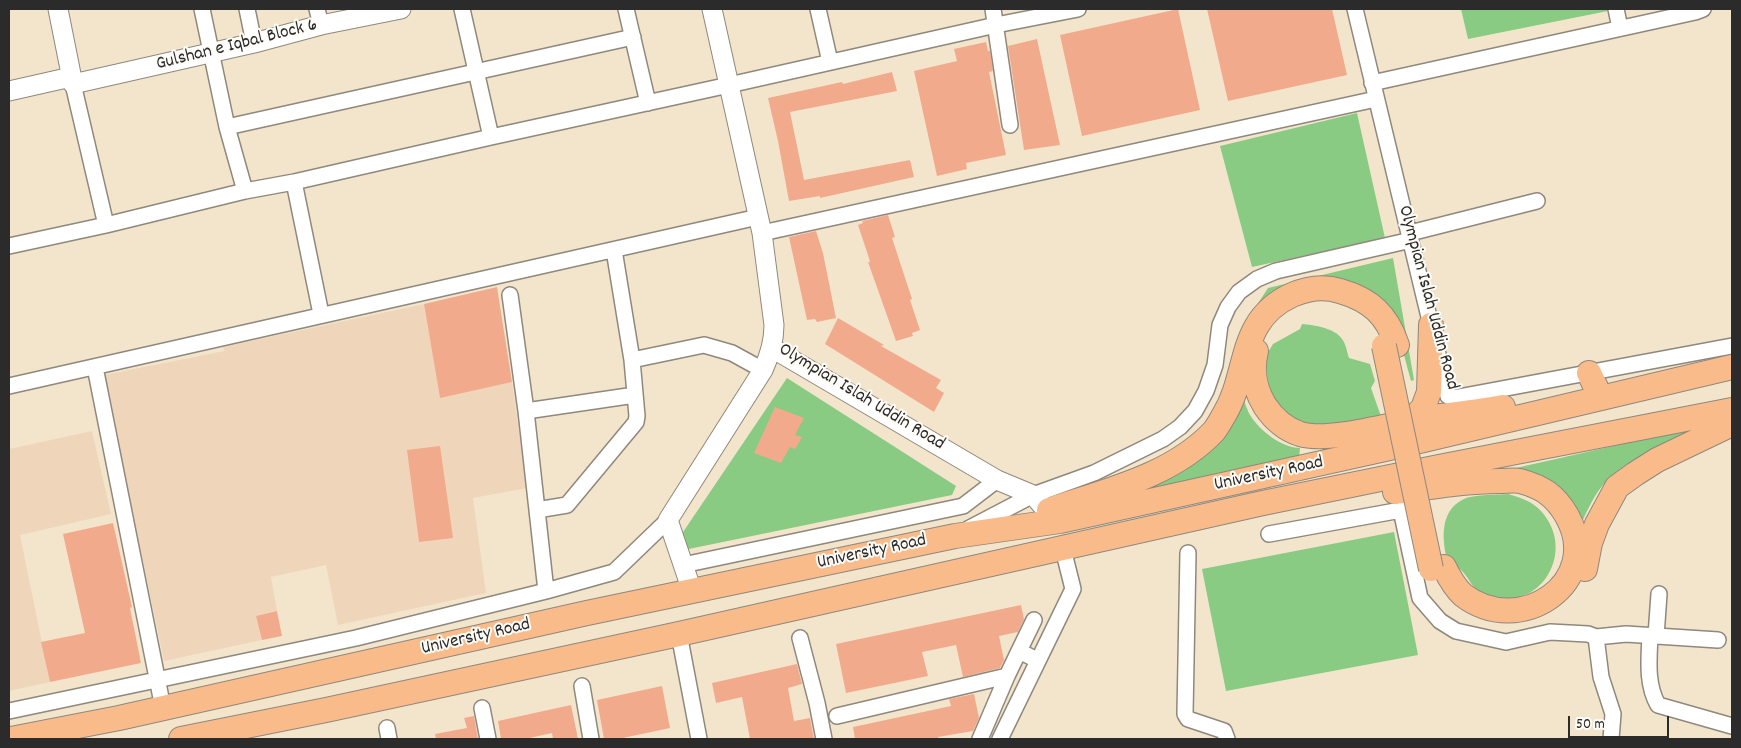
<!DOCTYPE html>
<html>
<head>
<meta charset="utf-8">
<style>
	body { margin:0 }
	#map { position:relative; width:1741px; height:748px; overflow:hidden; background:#f3e5cc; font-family:Dekko,sans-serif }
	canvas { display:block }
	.frame { position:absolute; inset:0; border:10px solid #2b2b2b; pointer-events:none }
	.scale { position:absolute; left:1568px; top:716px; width:101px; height:22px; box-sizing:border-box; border:2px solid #2b2b2b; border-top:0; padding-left:6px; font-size:15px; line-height:18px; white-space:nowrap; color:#2b2b2b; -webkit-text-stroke:4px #fdfcf7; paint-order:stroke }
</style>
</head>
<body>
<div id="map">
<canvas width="1741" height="748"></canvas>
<div class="frame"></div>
<div class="scale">50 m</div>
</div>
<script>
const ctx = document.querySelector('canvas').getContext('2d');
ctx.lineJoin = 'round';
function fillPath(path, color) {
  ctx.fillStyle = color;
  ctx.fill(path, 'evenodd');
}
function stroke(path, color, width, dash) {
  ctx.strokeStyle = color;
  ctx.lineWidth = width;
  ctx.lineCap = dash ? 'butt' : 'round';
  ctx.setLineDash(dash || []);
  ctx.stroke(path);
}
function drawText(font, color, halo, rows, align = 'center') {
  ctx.font = font + ' Dekko,sans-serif';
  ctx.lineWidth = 4;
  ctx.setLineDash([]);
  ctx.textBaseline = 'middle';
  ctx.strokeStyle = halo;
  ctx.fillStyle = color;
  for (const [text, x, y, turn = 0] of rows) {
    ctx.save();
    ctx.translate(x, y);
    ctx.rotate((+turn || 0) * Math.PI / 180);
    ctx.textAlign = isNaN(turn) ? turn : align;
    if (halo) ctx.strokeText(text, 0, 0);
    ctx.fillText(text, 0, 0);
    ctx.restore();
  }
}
const built = new Path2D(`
	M424 304 440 397 512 382 527 488 473 498 486 593 338 625 326 565 271 577 277 611 256 616 262 640 164 661 104 375 224 351 223 347Z
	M92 431 111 514 20 535 50 682 9 691V449Z`);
const green = new Path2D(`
	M1461 9H1607L1608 11 1468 39Z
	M1357 113 1385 238 1252 267 1220 146Z
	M1393 258 1414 380 1411 381 1398 333 1379 303 1268 296 1255 308 1268 288Z
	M1302 324C1314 325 1335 328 1342 339 1346 344 1347 352 1349 358L1370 364 1375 381 1371 388 1383 422 1333 430 1293 422 1272 406 1262 370 1267 354 1273 344 1300 329Z
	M787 378 956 486 952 495 679 551 677 541Z
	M1242 396C1245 402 1247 410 1250 415 1260 431 1282 448 1300 448L1299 458 1124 500Z
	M1707 425C1674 441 1626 457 1603 485 1592 498 1585 516 1578 530L1558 499 1489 474Z
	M1508 494C1519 497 1531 501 1539 509 1579 549 1541 614 1488 596 1471 590 1472 581 1461 570 1458 567 1452 565 1448 563 1442 542 1439 512 1462 500 1472 494 1496 495 1508 494Z
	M1394 532 1418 655 1226 691 1202 569Z`);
const building = new Path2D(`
	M1178 9 1200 110 1082 136 1060 35Z
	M1207 9H1332L1347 75 1228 101Z
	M1037 39 1060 145 1024 150 1008 46Z
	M986 42 988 51H990L993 71 989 72 1006 155 966 163 967 169 937 176 914 71 957 61 954 49Z
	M892 72 897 91 790 112 804 180 910 160 914 177 820 198V196L789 201 778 141 768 98 842 82 843 84Z
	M888 215 895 237 892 238 912 299 910 300 920 330 912 333 913 336 896 341 868 262H870L868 255 858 225 863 223 862 221Z
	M816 231 823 253 836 318 817 322 815 319 807 320 789 237Z
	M497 287 512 382 440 398 424 304Z
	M838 318 884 345 881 346 941 380 936 388 944 393 934 412 825 344Z
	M775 407 804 418 795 435 802 437 795 449 790 447 781 463 754 453Z
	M440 446 453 538 419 542 407 450Z
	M113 523 132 607 130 608 141 663 50 682 41 642 85 633 63 534Z
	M1021 605 1024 619 1018 632 999 636 1004 660 1000 668 963 677 956 645 922 652 928 676 846 693 836 644Z
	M277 611 282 636 262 640 256 616Z
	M797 664 802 684 788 688 794 721 810 718 814 739H750L742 697 716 703 712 683Z
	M662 686 670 728 618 739H604L597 700Z
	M974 694 979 718 973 731 938 737 939 739H855L853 727 951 706 949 699Z
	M571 705 578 739H553L552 733 525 739H501L498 721Z
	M474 716 478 739H436L435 734 467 728 464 718Z`);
const minor = new Path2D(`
	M202 9 227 127 245 191
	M247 9 254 43
	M317 9 321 25
	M462 9 491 137
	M626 9 648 103
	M818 9 830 62
	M993 9 1010 125
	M1355 9 1448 396 1453 398 1732 346
	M1616 9 1620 28
	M1372 83 1695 12 1703 9
	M73 84 106 225
	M227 127 633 37
	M294 182 321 314
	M762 233 1376 99
	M1410 233 1537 201
	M9 246 106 225 245 191 294 182 491 137 729 85 996 25 1078 9
	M510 295 526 411 546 591
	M632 360 704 345 732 353 763 370
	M95 367 163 708
	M9 386 758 217
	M526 411 635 395
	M537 510 567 505 636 422 637 416 632 360 614 250
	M968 529 1033 495 1094 473 1163 439 1180 427 1195 411 1206 391 1215 365 1220 325 1228 307 1239 292 1257 279 1276 271 1411 240
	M1269 534 1401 510 1420 598 1440 621 1456 631 1506 642 1550 632 1588 634 1596 637 1626 634 1718 640
	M1188 553 1185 714 1188 719 1224 731 1227 739
	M683 565 963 506 997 480
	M679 634 699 739
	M1650 635C1649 659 1646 684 1658 705L1732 726
	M1656 636 1659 594
	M1596 637 1601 677 1613 714 1611 739
	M800 638 817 703 824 739
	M1019 651 1034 620
	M582 686 591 739
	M482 708 488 739
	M9 711 356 638 546 591 614 572 668 520
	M837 716 1007 676 1019 651 1037 660
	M387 728 389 739
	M980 739 1007 676
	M1000 739 1073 589 1063 549`);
const tertiary = new Path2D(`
	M58 9 73 84 254 43 321 25 401 9
	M9 91 71 77
	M772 348 997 480 1033 495 1047 511 1057 519
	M692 591 668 520 763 370C770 355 774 342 774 325L762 233 712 9`);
const primary = new Path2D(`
	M1256 351C1251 371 1254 388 1265 406 1273 418 1285 429 1300 434 1330 443 1394 423 1427 418 1452 414 1478 412 1503 407
	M1589 373 1601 398
	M1411 421 1423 408 1429 392 1431 325
	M1395 492C1430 487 1466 481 1501 481 1507 481 1514 480 1520 481 1542 487 1555 495 1567 516 1604 582 1520 639 1463 595 1455 588 1449 577 1444 567
	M1049 510C1105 491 1172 476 1214 431 1218 426 1221 420 1224 415 1250 372 1237 320 1292 295 1308 288 1324 286 1340 291 1371 300 1387 315 1397 345
	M1585 569 1590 543 1597 524 1617 487 1635 474 1657 460 1732 424
	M11 739 119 718 587 613 955 536 1060 521 1394 447 1732 367
	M181 739 326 710 679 634 1263 503 1439 467 1732 410`);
const primaryBridge = new Path2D(`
	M1384 346 1431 569`);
const streetNames = [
	["Gulshan e Iqbal Block 6",237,46,-14],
	["Olympian Islah Uddin Road",1427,298,75],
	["Olympian Islah Uddin Road",861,398,31],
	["University Road",1269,475,-12],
	["University Road",872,553,-12],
	["University Road",476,638,-13]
];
fillPath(built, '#efd6bb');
fillPath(green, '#89cb83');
fillPath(building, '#f2aa8d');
stroke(minor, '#8f887c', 18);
stroke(tertiary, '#8f887c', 21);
stroke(primary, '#8f887c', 26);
stroke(minor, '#fff', 15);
stroke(tertiary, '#fff', 19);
stroke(primary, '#fabb8b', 24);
stroke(primaryBridge, '#8f887c', 26, []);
stroke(primaryBridge, '#fabb8b', 24);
drawText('19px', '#2b2b2b', '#fdfcf7', streetNames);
</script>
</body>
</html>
